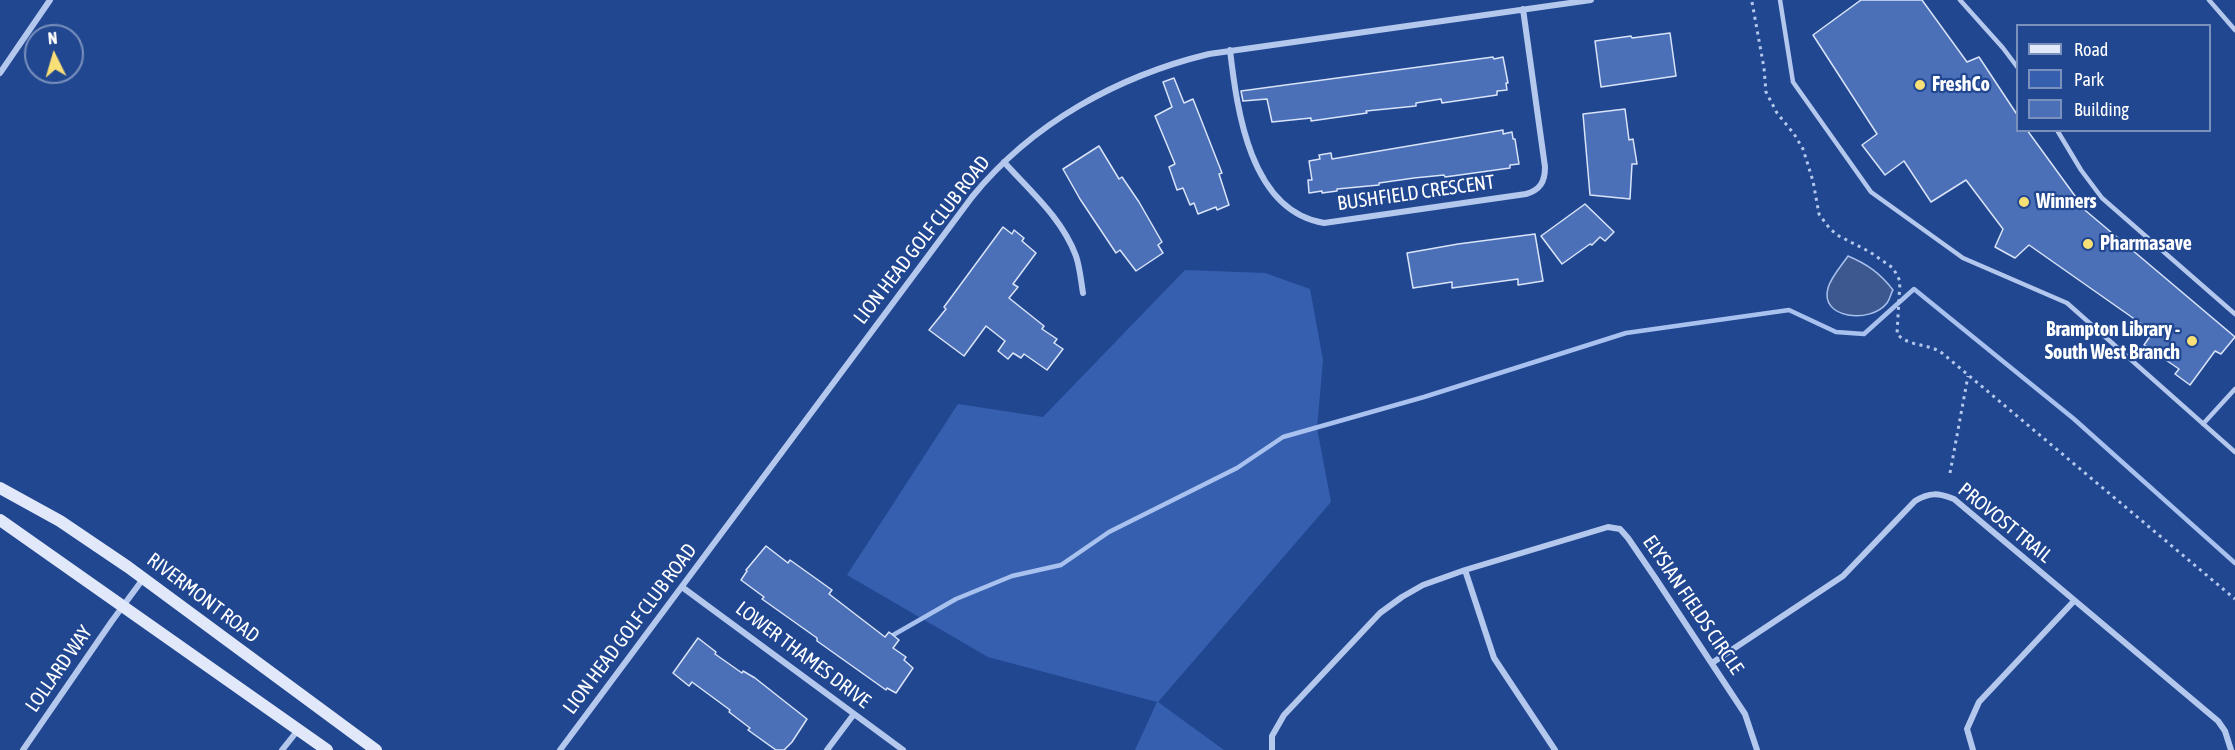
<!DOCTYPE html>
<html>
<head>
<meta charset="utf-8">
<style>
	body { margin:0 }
	#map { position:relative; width:2235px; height:750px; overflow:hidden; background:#224791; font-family:"Asap Condensed",sans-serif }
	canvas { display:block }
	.legend { position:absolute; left:2016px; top:24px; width:195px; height:108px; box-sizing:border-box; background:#224791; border:2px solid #7a91bd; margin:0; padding:8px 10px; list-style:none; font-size:18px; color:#fff }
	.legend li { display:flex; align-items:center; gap:12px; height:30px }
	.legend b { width:30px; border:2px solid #7a91bd }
	.north { position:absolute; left:24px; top:24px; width:60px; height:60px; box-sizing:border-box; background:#224791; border:2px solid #7a91bd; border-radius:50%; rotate:355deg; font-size:16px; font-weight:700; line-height:24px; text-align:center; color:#fff }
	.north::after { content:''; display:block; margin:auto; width:21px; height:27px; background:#f9e076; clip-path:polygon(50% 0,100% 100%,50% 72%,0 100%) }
</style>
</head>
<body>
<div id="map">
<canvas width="2235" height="750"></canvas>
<ul class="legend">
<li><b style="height:8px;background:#e0e8fa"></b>Road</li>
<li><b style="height:16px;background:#3660af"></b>Park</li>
<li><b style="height:16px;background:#4b70b8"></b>Building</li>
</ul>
<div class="north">N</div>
</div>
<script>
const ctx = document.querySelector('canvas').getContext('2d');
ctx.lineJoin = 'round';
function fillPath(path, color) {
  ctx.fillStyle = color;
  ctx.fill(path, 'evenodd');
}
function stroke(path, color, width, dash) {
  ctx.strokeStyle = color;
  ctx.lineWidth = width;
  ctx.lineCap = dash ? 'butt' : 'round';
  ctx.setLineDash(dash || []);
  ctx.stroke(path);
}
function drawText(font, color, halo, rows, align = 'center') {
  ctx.font = font + ' "Asap Condensed",sans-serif';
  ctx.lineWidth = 4.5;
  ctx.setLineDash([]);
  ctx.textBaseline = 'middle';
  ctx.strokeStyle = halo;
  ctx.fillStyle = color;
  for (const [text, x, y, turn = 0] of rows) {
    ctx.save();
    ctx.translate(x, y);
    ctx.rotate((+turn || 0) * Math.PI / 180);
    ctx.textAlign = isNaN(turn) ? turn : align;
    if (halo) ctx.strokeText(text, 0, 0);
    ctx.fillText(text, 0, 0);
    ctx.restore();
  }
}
const green = new Path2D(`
	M1185 270 1265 273 1310 289 1323 360 1317 428 1331 502 1158 702 1224 750H1135L1157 702 988 657 847 575 958 404 1043 417Z`);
const water = new Path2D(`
	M1848 256C1867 264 1880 273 1893 290 1891 293 1890 299 1887 303 1871 324 1819 319 1828 288 1831 277 1842 265 1848 256Z`);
const stream = new Path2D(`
	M888 638 956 599 1012 576 1061 565 1109 532 1237 468 1283 437 1424 397 1626 333 1789 310 1836 332 1864 334 1914 289 2074 419 2235 563`);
const building = new Path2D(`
	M1861 0H1922L1967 62 1979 57 2018 116V130H2027L2086 211 2235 337 2221 354 2215 351 2190 385 2175 374 2179 369 2144 345 2153 332 2029 245 2015 258 1995 247 2003 229 1966 180 1931 202 1904 161 1885 175 1862 145 1877 134 1813 35Z
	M1670 33 1676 76 1601 87 1595 41 1631 36 1632 38Z
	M1493 57 1494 59 1503 57 1508 83H1506L1507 90 1497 91V95L1442 103 1441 99 1416 103V106L1366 111 1367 113 1311 121V118L1272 122 1267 99 1243 101 1241 91Z
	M1174 78 1184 103 1193 99 1222 173 1219 174 1229 205 1217 210 1216 207 1198 214 1194 203 1190 205 1183 188 1177 190 1169 167 1175 164 1155 116 1172 107 1163 82Z
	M1625 109 1629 140 1633 139 1637 164H1632L1630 199 1590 195 1583 114Z
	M1503 130V134L1512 132 1513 139H1515L1519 164 1510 165V168L1445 177 1444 175 1414 178 1379 183V185L1337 189V191L1322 193V191L1309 193 1308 180H1312L1309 161 1320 159 1319 155 1331 153 1332 159Z
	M1099 146 1119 179 1122 177 1139 202 1162 242 1158 245 1163 253 1136 271 1120 250 1116 253 1080 199 1063 169Z
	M1585 204 1614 232 1605 241 1600 237 1592 245 1590 244 1562 264 1541 236Z
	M1003 227 1012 234 1014 230 1024 238 1022 241 1036 253 1013 284 1018 287 1009 298 1044 326 1042 329 1057 339 1054 343 1063 349 1047 370 1024 354 1021 358 1013 353 1008 359 998 351 1005 341 986 326 964 356 929 330 946 309 944 307Z
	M1535 234 1543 281 1518 285V279L1452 288V282L1413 288 1407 253 1458 244Z
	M766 546 788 563 790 560 832 590 829 594 885 637 889 632 899 640 893 648 906 657 904 660 913 668 896 693 887 688 886 690 817 641V638L762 599 764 597 741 580 747 571 746 570Z
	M698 638 716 652 715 654 742 673 743 671 755 678 807 719 792 742 784 750H776L748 730 750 728 729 712 730 710 692 682 689 686 673 673Z`);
const path = new Path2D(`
	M1752 2 1764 68 1766 92 1777 113 1794 134 1803 149 1813 181 1819 214 1830 229 1839 236 1870 252 1893 268 1900 281 1897 334C1909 347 1928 343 1942 353L2235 599
	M1950 473 1968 376`);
const lane = new Path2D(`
	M1780 0 1793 82 1871 192 1963 258 2067 303 2235 452
	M1960 0 2003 48 2018 68
	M2209 0 2235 30
	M2057 130 2081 170 2102 198 2235 314
	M2203 424 2235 389`);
const street = new Path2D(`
	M1230 50C1237 110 1250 211 1324 223L1526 194C1540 190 1545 182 1545 167L1523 9
	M0 73 50 0
	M1004 162C1030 191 1062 218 1076 256 1080 268 1081 281 1083 293
	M682 587 903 750
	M1712 663 1843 576 1915 501C1930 492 1938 493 1954 499L2218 721 2225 731 2231 750
	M23 750 112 621 143 579
	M282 750 298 730
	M560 750 972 197C1032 123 1118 76 1209 54L1591 0
	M827 750 854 714
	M1272 750V736L1284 715 1380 613 1402 597 1423 585 1465 570
	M1555 750 1494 658 1465 570 1608 527 1620 529 1628 538 1656 579 1745 714 1757 750
	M1973 750 1967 729 1979 702 2074 601`);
const secondary = new Path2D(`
	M0 488 60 521 128 567 376 750
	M0 520 327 750`);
const markers = [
	[1920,85,6,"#f9e076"],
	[2024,202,6,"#f9e076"],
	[2088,244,6,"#f9e076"],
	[2192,341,6,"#f9e076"]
];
const poiNames = [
	["FreshCo",1932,85],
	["Winners",2036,202],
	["Pharmasave",2100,244],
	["Brampton Library -",2180,330,"right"],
	["South West Branch",2180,353,"right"]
];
const streetNames = [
	["BUSHFIELD CRESCENT",1416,193,-8],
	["LION HEAD GOLF CLUB ROAD",922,240,-52],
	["PROVOST TRAIL",2005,523,39],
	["RIVERMONT ROAD",203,598,37],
	["ELYSIAN FIELDS CIRCLE",1693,605,56],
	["LION HEAD GOLF CLUB ROAD",630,629,-53],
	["LOWER THAMES DRIVE",803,655,37],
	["LOLLARD WAY",59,669,-55]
];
fillPath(green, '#3660af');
fillPath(water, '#3d588e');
stroke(water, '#a8c1ee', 1.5);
stroke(stream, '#a8c1ee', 4.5);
fillPath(building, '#4b70b8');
stroke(building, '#d9e4f9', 1.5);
stroke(path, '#b4c8ed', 3, [3, 4.5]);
stroke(lane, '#b4c8ed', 4.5);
stroke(street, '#b4c8ed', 6);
stroke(secondary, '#e0e8fa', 12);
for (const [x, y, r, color] of markers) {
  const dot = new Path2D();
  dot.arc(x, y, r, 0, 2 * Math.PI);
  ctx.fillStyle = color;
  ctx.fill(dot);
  stroke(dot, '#224791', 2);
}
drawText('bold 20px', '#fff', '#224791', poiNames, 'left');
drawText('20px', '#fff', '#224791', streetNames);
</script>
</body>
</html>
